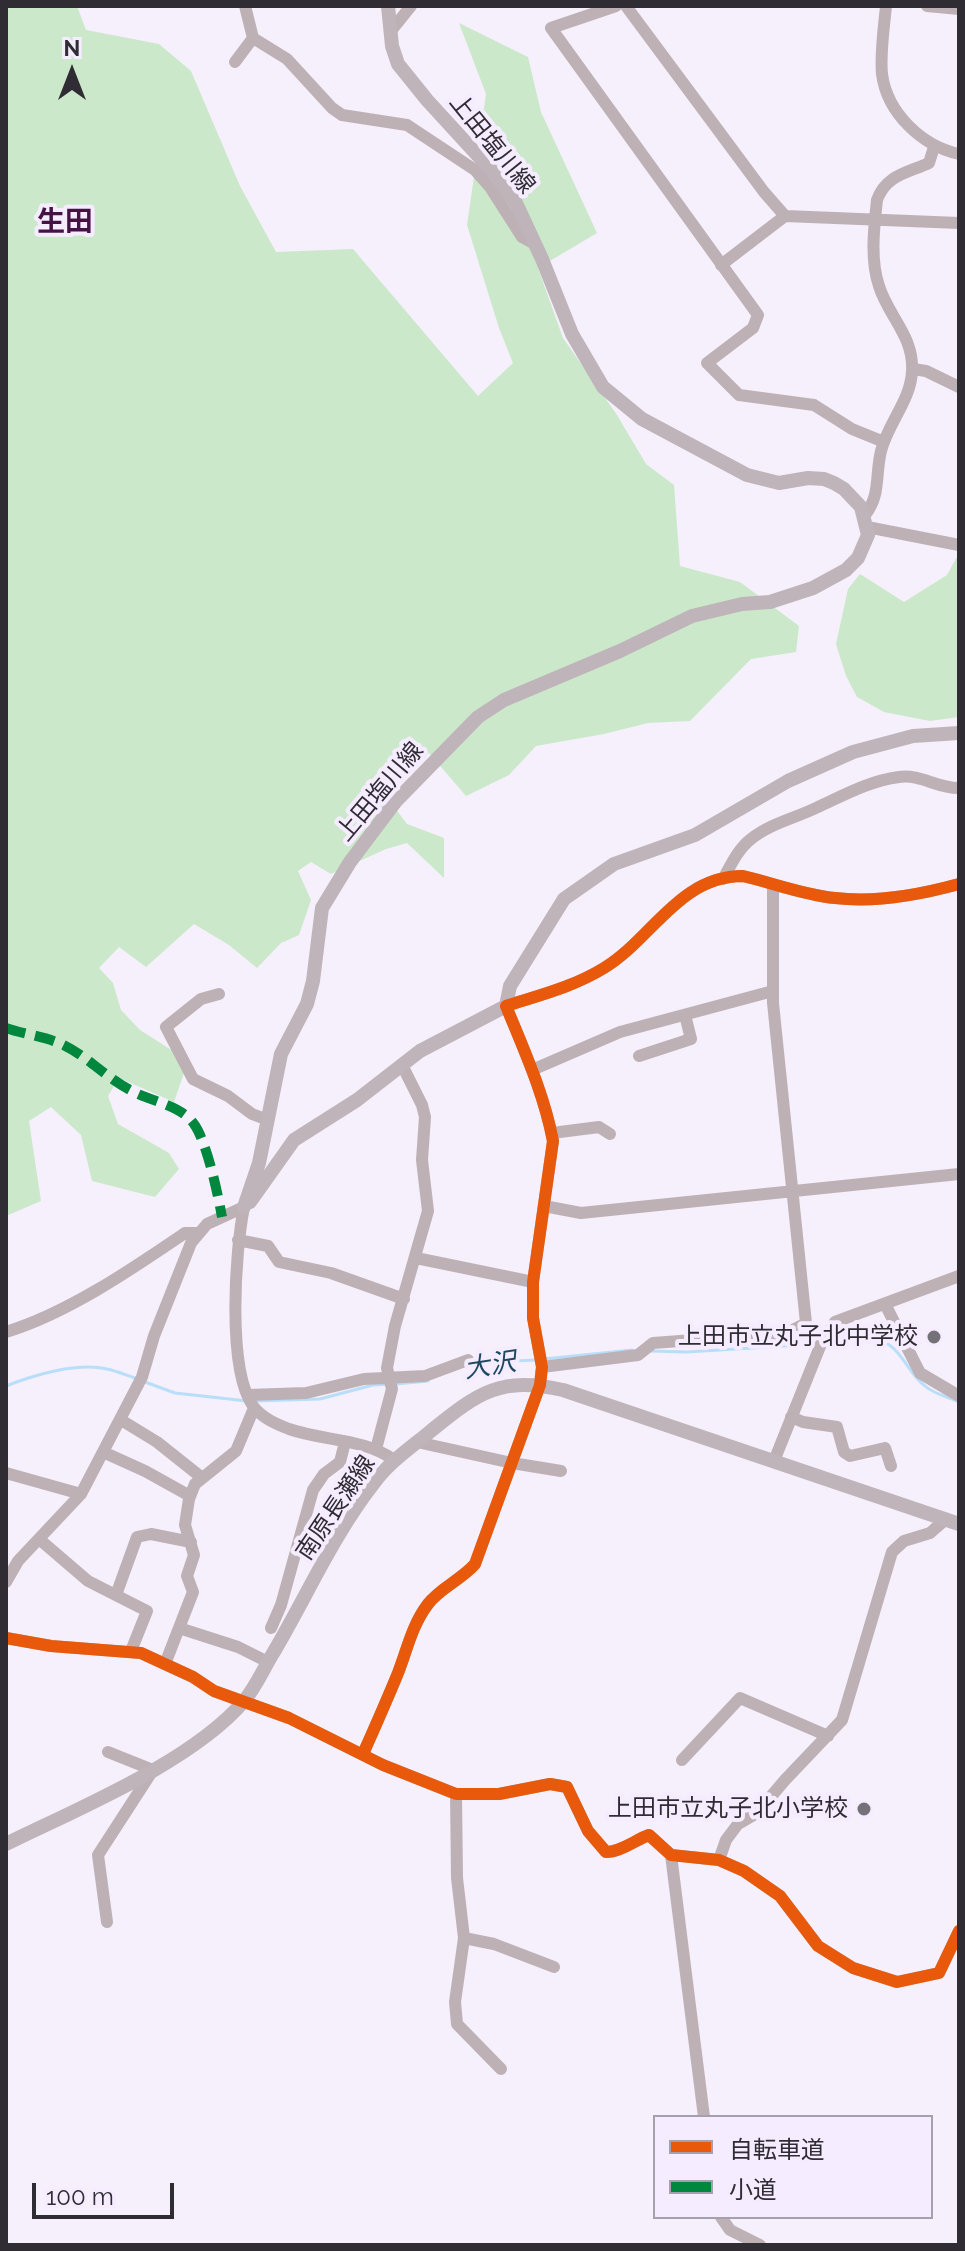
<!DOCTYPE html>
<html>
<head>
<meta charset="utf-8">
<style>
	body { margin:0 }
	#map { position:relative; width:965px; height:2251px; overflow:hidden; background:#f5f0fb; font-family:Raleway,"Noto Sans JP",sans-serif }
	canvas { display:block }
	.frame { position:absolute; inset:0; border:8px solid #302c33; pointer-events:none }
	.legend { position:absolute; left:653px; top:2115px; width:280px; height:104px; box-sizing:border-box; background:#f5ecff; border:2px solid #a69fad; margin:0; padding:10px 14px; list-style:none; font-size:24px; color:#302c33 }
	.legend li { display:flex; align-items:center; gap:16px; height:40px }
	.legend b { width:40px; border:2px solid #a69fad }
	.north { position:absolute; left:32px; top:32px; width:80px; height:80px; -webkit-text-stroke:6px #f5ecff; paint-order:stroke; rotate:0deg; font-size:22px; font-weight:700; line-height:32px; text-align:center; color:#302c33 }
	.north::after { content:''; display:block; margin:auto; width:28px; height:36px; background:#302c33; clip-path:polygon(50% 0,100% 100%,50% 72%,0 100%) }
	.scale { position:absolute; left:32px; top:2183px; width:142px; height:36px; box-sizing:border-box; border:4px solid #302c33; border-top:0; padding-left:10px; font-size:24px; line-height:28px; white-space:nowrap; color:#302c33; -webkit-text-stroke:6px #f5ecff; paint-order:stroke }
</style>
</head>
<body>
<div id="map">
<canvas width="965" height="2251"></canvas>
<div class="frame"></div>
<ul class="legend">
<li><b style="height:10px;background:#e8590c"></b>自転車道</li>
<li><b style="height:10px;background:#00873e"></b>小道</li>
</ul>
<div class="north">N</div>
<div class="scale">100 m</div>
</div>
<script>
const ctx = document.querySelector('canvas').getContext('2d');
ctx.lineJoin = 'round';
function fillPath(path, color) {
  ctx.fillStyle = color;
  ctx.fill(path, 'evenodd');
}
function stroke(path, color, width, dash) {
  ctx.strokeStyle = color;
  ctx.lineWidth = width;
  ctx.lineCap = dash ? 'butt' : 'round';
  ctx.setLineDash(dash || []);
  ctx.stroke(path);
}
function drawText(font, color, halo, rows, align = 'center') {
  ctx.font = font + ' Raleway,"Noto Sans JP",sans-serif';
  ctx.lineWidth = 8;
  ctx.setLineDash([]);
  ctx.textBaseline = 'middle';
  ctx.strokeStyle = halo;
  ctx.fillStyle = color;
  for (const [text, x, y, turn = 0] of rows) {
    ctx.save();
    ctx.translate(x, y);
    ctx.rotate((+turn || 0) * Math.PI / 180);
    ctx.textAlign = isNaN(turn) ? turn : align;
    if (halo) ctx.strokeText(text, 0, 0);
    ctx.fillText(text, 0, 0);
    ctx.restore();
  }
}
const green = new Path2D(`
	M6 6H77L86 30 159 44 191 71 240 186 276 252 353 249 478 396 513 363 499 328 467 225 486 94 459 23 528 57 541 112 597 233 538 268 563 338 617 415 646 464 674 485 680 566 740 582 799 626 796 652 751 659 690 721 648 723 604 734 536 746 509 775 466 796 429 753 386 796 407 824 444 838V878L407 843 386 849 331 874 311 862 298 871 311 900 299 935 281 943 257 968 229 945 194 924 146 967 119 947 99 968 113 983 121 1010 140 1030 173 1051 184 1073 174 1102 119 1078 108 1096 118 1124 169 1153 179 1169 155 1197 92 1181 81 1135 51 1107 29 1121 41 1201 6 1216Z
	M959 553V717L930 721 884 712 857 697 846 676 836 644 848 589 860 574 904 602 947 575Z`);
const stream = new Path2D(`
	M827 1342C851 1337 879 1331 897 1352 907 1363 913 1377 925 1386 934 1394 948 1397 959 1402
	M651 1351 687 1352 816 1344
	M544 1359 632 1350
	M472 1363 536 1360
	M145 1382 175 1393 247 1401
	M396 1384 428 1381
	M6 1386C34 1375 77 1362 107 1369 117 1371 128 1376 138 1379
	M254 1401 320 1399 373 1385 389 1384`);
const minor = new Path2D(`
	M616 6 551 28 758 315 753 328 707 363 739 395 814 405 852 429 884 442
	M626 6 764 192 785 216 959 223
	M886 6C884 27 880 53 882 74 887 113 922 146 959 154
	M927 6 959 9
	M390 32 411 6
	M253 38 287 59 332 108 342 115 407 125 475 170 490 187 522 237 535 244
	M235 62 253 38 245 6
	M721 265 785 216
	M913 369 926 371 959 387
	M865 515C881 495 875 475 881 451 888 423 911 400 912 371 914 336 888 316 879 286 870 260 874 227 877 200 886 175 907 173 929 163L934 147
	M867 527 959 545
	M723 879C731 865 738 849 751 839 771 823 796 818 818 807 844 795 869 781 899 777 920 774 937 788 958 788
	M773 885V1003L806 1323
	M219 994 201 999 166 1027 193 1079 228 1096 252 1114 268 1120
	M639 1056 691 1039 685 1015
	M532 1070 620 1032 773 991
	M552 1133 599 1127 610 1134
	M544 1206 581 1213 959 1174
	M244 1207C235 1252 227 1369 253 1406 262 1418 276 1424 289 1429 323 1441 364 1438 394 1460
	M238 1240 268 1246 279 1262 331 1273 404 1299
	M416 1258 533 1282
	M885 1304 920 1373 959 1396
	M6 1332C68 1313 132 1269 185 1233H197
	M542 1367 638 1355 653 1343 787 1333 806 1323
	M248 1395 306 1393 364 1379 425 1376 468 1360
	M791 1417 803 1422 837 1427 844 1452 850 1456 885 1448 891 1466
	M121 1420 157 1442 201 1477
	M417 1442 512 1463 561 1471
	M376 1449 392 1389 387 1368 395 1326 428 1211 422 1160 425 1117 422 1105 403 1067
	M103 1452 145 1471 190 1496
	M774 1461 821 1344 835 1322 959 1276
	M6 1473 81 1494
	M39 1539 88 1581 147 1611 131 1651
	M6 1582 18 1561 81 1494 142 1377 154 1336 191 1243 207 1224 244 1207
	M116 1595 137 1537 151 1534 191 1542
	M179 1628 238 1647 268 1662
	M271 1628 281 1605 313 1490 324 1474 340 1462 345 1442
	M6 1638 51 1646 141 1653 193 1677 214 1691 289 1718 383 1765 456 1794H499L550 1784 567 1787 588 1831 606 1852C621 1852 635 1840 649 1835L671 1855 719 1860 744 1871 780 1896 818 1946 853 1968 897 1982 939 1973 959 1931
	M165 1664 193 1592 187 1576 194 1555 185 1525 189 1499 195 1484 236 1451 254 1408
	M363 1754C375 1727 387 1700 398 1673 407 1650 412 1625 428 1604 440 1588 461 1580 475 1564L540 1385 542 1367 533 1318V1282L553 1141C544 1094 524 1050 506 1006 540 995 573 987 604 968 652 939 679 876 743 876 773 883 804 895 835 898 876 903 919 895 959 884
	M682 1760 740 1698 828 1736
	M456 1794 457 1878 464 1938 455 2002 457 2024 501 2069
	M671 1855 704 2117
	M719 1860 726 1840 738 1824 757 1813 785 1780 842 1720 892 1552 904 1541 930 1533 946 1519
	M107 1922 98 1855 153 1770 108 1752
	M464 1938 494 1944 554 1967
	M721 2217 730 2230 760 2245`);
const major = new Path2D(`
	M250 1202 294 1140 357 1100 420 1051 506 1006 510 986 564 899 614 864 695 835 788 781 853 752 913 736 959 733
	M244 1207 259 1163 281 1054 307 1004 313 981 322 908 350 862 396 801 478 717 504 700 620 651 692 616 742 604 770 602 813 588 846 570 858 558 868 535 861 507 844 489 834 483 824 479 808 478 779 483 747 475 642 419 603 387 572 334 542 259 516 203 493 172 427 100 398 64 392 46 388 6
	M6 1844C77 1809 192 1762 244 1701 255 1688 263 1670 272 1655 306 1598 333 1535 374 1483 390 1461 412 1447 432 1430 479 1392 501 1376 563 1390L959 1524`);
const quiet = new Path2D(`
	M6 1028C23 1034 42 1036 59 1043 85 1054 105 1077 130 1090 149 1101 181 1105 194 1124 207 1142 218 1195 222 1217`);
const cycleway = new Path2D(`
	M6 1638 51 1646 141 1653 193 1677 214 1691 289 1718 383 1765 456 1794H499L550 1784 567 1787 588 1831 606 1852C621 1852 635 1840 649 1835L671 1855 719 1860 744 1871 780 1896 818 1946 853 1968 897 1982 939 1973 959 1931
	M363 1754C375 1727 387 1700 398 1673 407 1650 412 1625 428 1604 440 1588 461 1580 475 1564L540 1385 542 1367 533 1318V1282L553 1141C544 1094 524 1050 506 1006 540 995 573 987 604 968 652 939 679 876 743 876 773 883 804 895 835 898 876 903 919 895 959 884`);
const markers = [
	[934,1337,8,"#757179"],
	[864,1809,8,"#757179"]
];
const streetNames = [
	["上田塩川線",492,144,51],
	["上田塩川線",380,792,-50],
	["南原長瀬線",336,1508,-56]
];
const poiNames = [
	["上田市立丸子北中学校",918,1337],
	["上田市立丸子北小学校",848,1809]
];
const waterNames = [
	["大沢",490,1366,-9]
];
const quarterNames = [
	["生田",65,223]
];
fillPath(green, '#cce8cb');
stroke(stream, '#b8def9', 3);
stroke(minor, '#beb1b5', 12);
stroke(major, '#bfb4ba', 14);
stroke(quiet, '#00873e', 10, [20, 10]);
stroke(cycleway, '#e8590c', 12);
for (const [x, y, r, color] of markers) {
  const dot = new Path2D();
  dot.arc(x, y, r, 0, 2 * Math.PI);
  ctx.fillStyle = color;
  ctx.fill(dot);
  stroke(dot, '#f5ecff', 3);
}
drawText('24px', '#302c33', '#f5ecff', streetNames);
drawText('24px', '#302c33', '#f5ecff', poiNames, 'right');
drawText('italic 26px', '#1d4960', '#f5ecff', waterNames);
drawText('bold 28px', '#441343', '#f5ecff', quarterNames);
</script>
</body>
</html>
